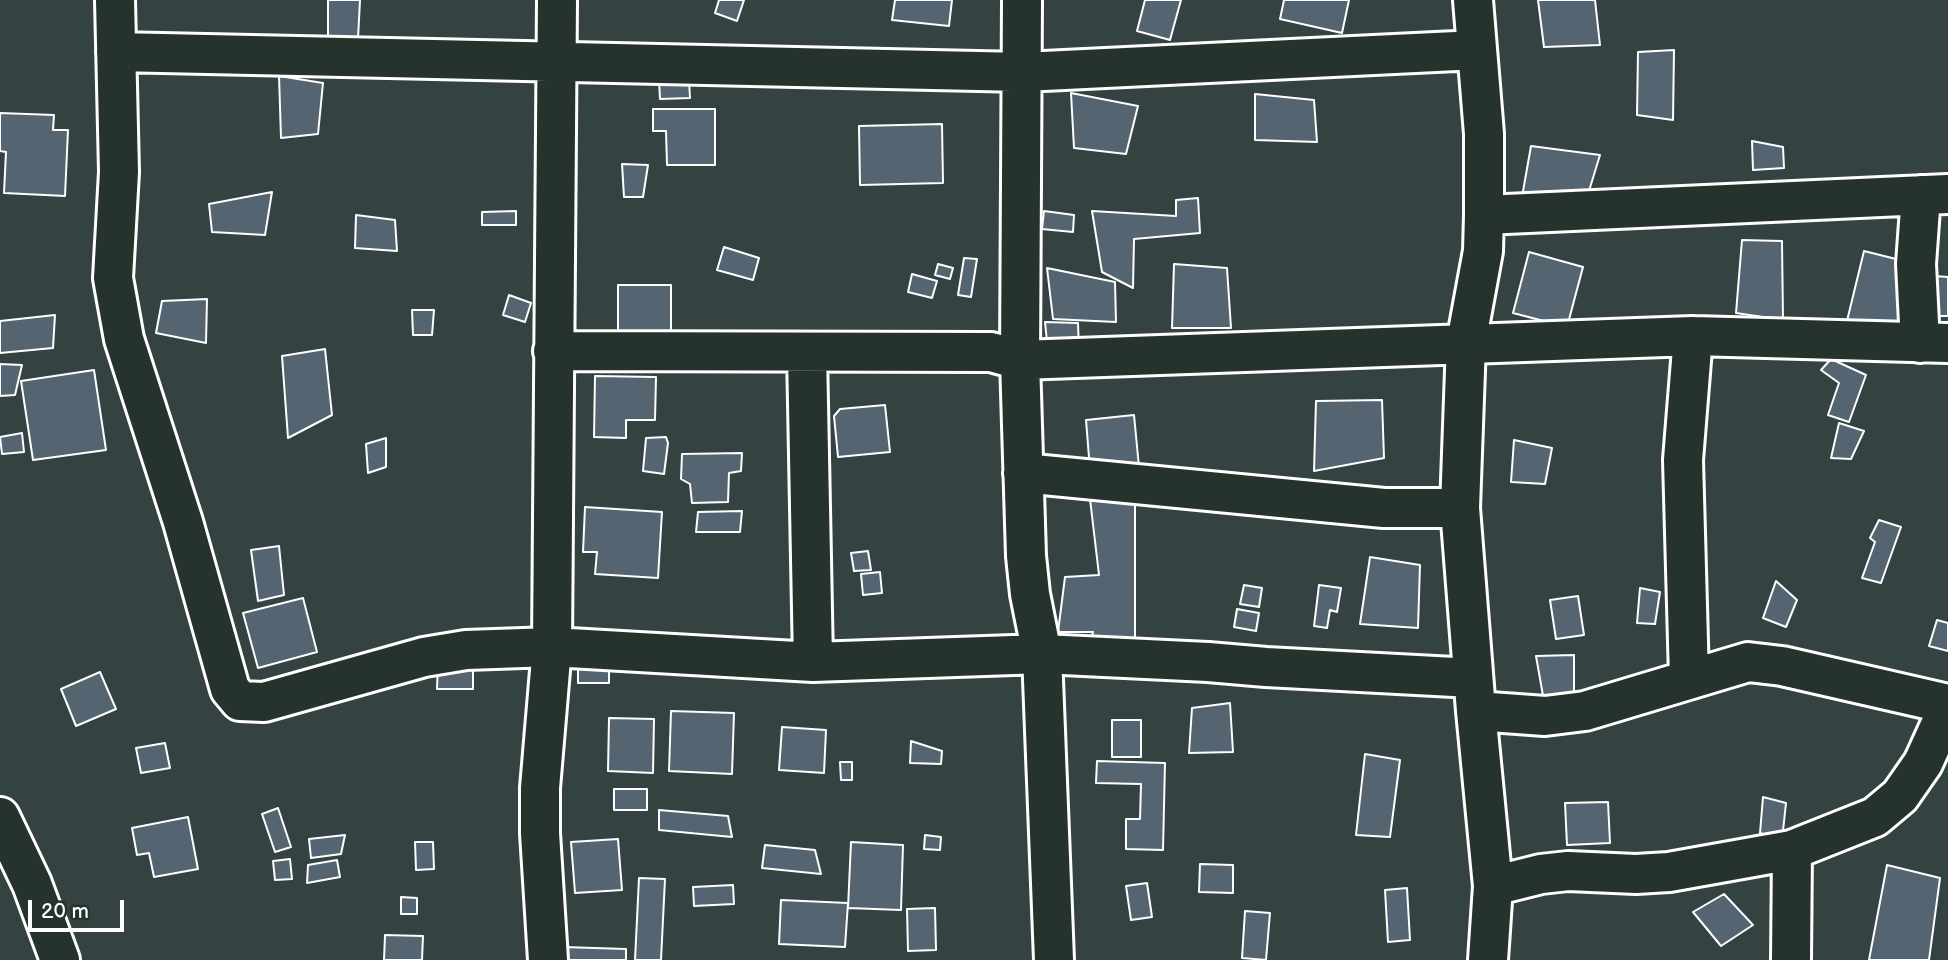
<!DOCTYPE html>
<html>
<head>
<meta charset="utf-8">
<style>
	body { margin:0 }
	#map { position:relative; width:1948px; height:960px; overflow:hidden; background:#344241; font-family:"Balsamiq Sans",sans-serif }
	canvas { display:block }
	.scale { position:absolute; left:28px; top:900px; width:96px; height:32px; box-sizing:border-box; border:4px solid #fff; border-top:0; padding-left:9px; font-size:21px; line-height:24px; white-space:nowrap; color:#fff; -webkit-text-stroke:5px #26332d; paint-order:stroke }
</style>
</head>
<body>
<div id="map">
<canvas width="1948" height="960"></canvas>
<div class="scale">20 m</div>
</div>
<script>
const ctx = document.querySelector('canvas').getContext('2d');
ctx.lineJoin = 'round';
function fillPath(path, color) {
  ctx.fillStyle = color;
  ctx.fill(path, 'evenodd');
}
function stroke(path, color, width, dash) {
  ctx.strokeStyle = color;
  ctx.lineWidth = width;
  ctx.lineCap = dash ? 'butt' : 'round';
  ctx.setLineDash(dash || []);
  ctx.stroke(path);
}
const building = new Path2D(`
	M328 0H360L357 58 328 40Z
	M719 0H744L737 21 715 13Z
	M895 0H952L949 26 892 20Z
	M1145 0H1181L1170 40 1137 31Z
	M1284 0H1349L1342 33 1280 19Z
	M1538 0H1595L1600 45 1544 47Z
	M1674 50 1673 120 1637 115 1638 52Z
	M279 76 323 83 318 134 281 138Z
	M659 80H689L690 98 660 99Z
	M1071 93 1138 106 1126 154 1074 148Z
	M1255 94 1314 100 1317 142 1255 140Z
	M653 109H715V165H667L666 131H653Z
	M0 113 54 115 53 130H68L65 196 4 193 6 152 0 151Z
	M942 124 943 183 860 185 859 126Z
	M1752 141 1783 147 1784 168 1753 170Z
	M1531 146 1600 155 1585 204 1522 197Z
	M622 164 648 165 643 197H624Z
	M272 192 265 235 212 232 209 204Z
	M1198 198 1200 233 1134 239 1133 288 1102 272 1092 211 1176 216V200Z
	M516 211V225H482V212Z
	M1044 211 1074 215 1073 232 1042 229Z
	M356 215 395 220 397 251 355 248Z
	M1742 240 1782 241 1783 320 1736 313Z
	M724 247 759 258 753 280 717 270Z
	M1864 251 1916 264 1897 338 1846 325Z
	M1529 252 1583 267 1567 327 1513 313Z
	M964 258 977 259 971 297 958 295Z
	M938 264 953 268 950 279 935 275Z
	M1174 264 1227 268 1231 328H1172Z
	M1047 268 1115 282 1116 322 1053 319Z
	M912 274 937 281 932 298 908 292Z
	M1934 276 1948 277V316H1932Z
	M618 285H671V336H618Z
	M509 295 531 303 525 322 503 315Z
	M207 299 206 343 156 333 162 301Z
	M412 310H434L432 335H413Z
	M55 315 53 348 0 353V321Z
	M1045 322 1078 323 1079 350 1048 352Z
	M325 349 332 415 288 438 282 356Z
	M1831 359 1866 375 1849 422 1828 415 1839 383 1821 370Z
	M0 364 22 365 15 395 0 396Z
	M94 370 106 450 33 460 21 381Z
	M595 376 656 377 655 420H626V438L594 437Z
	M1382 400 1384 458 1314 471 1316 401Z
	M885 405 890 452 838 457 834 416 840 409Z
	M1134 415 1139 467 1090 470 1086 420Z
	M1839 423 1864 431 1851 459 1831 458Z
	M22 433 24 452 2 454 0 437Z
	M666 437 668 443 664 474 643 471 646 438Z
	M386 438V467L368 473 366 444Z
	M1514 440 1552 448 1545 484 1511 482Z
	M742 453 741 471 729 473 728 502 692 503 690 484 681 479 682 454Z
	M1090 499 1135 500V646L1089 647 1093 632H1058L1065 577 1099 575Z
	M585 507 662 512 658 578 595 574 597 552H583Z
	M742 511 740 532H696L698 512Z
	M1879 520 1901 527 1881 583 1862 578 1875 542 1870 538Z
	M279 546 284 595 258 601 251 550Z
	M868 551 871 570 854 571 851 553Z
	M1370 557 1420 565 1418 628 1360 624Z
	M880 572 882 593 863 595 861 574Z
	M1776 581 1797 600 1786 627 1763 618Z
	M1244 585 1262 588 1259 607 1240 604Z
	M1319 585 1341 588 1337 612 1330 610 1327 628 1314 626Z
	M1640 588 1660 592 1655 624 1637 623Z
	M1578 596 1584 635 1556 639 1550 600Z
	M303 598 317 652 258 668 243 613Z
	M1237 609 1259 613 1256 631 1234 627Z
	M1937 620 1948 623V651L1929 646Z
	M1574 655V700L1545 707 1536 656Z
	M438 662 473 663V689H437Z
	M578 665H609V683H578Z
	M100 672 116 709 76 726 61 689Z
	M1230 703 1233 752 1189 753 1192 708Z
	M671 711 734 713 732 774 669 771Z
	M609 718 654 719 653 773 608 771Z
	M1112 720H1141V757H1112Z
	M782 727 826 730 824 773 779 770Z
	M911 741 942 751 941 764 910 763Z
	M165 743 170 768 141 773 136 748Z
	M1365 754 1400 760 1390 837 1356 835Z
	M1097 761 1165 763 1163 850 1126 849V819H1140L1141 784 1096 783Z
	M840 762H852V780H841Z
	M614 789H647V810H614Z
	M1763 797 1786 803 1782 840 1760 833Z
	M1608 802 1610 843 1567 845 1565 803Z
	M278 808 291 847 275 852 262 814Z
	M659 810 728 816 732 837 659 830Z
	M188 817 198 869 154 877 149 853 137 855 132 828Z
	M345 835 341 854 311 858 309 839Z
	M925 835 941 837 940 850 924 849Z
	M618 839 622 890 575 893 571 842Z
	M415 842H433L434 869 416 870Z
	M851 842 903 845 901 910 848 908Z
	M765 845 815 850 821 874 762 868Z
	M290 859 292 879 275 880 273 861Z
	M337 860 340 877 307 883 308 865Z
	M1200 864 1233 865V893L1199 892Z
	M1887 865 1940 878 1929 960H1869Z
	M639 878 665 879 661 960H635Z
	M1147 883 1152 917 1131 920 1126 886Z
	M733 885 734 904 694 906 693 887Z
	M1407 888 1410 940 1388 942 1385 890Z
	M1724 894 1753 925 1721 946 1693 912Z
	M401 897 417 898V914H401Z
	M781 900 848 903 845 947 779 944Z
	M935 908 936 950 908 951 907 909Z
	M1245 911 1270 913 1266 960 1242 958Z
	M385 935 423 936 422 960H384Z
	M563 947 626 949V960H562Z`);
const street = new Path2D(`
	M115 0 119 172 113 278 124 339 183 522 230 689 240 701 264 702 424 657 466 650 552 647 813 662 1042 654 1208 662 1266 667 1473 678
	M1022 0 1020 360 1026 556 1030 594 1042 654 1054 960
	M1473 0 1484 134V215L1483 251 1466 343 1460 508 1476 711 1493 886 1488 960
	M116 52 1023 72 1477 50
	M1484 215 1948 194
	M1920 343 1916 264 1921 195
	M553 351 991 352 1020 360 1693 336 1948 343
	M807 352 813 662
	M1023 473 1384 508H1460
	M1689 678 1683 460 1693 336
	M1476 711 1545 716 1585 711 1748 662 1782 666 1948 704
	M1493 886 1541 874 1568 871 1636 874 1669 872 1792 850 1875 817 1900 796 1923 763 1948 708
	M548 960 540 833V788L552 647 557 0
	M1791 960 1792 850`);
const secondary = new Path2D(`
	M0 817 32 884 60 960`);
fillPath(building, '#556471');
stroke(building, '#fff', 2);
stroke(street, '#fff', 44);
stroke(secondary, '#fff', 44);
stroke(street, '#26332d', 38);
stroke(secondary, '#26332d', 38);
</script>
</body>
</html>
